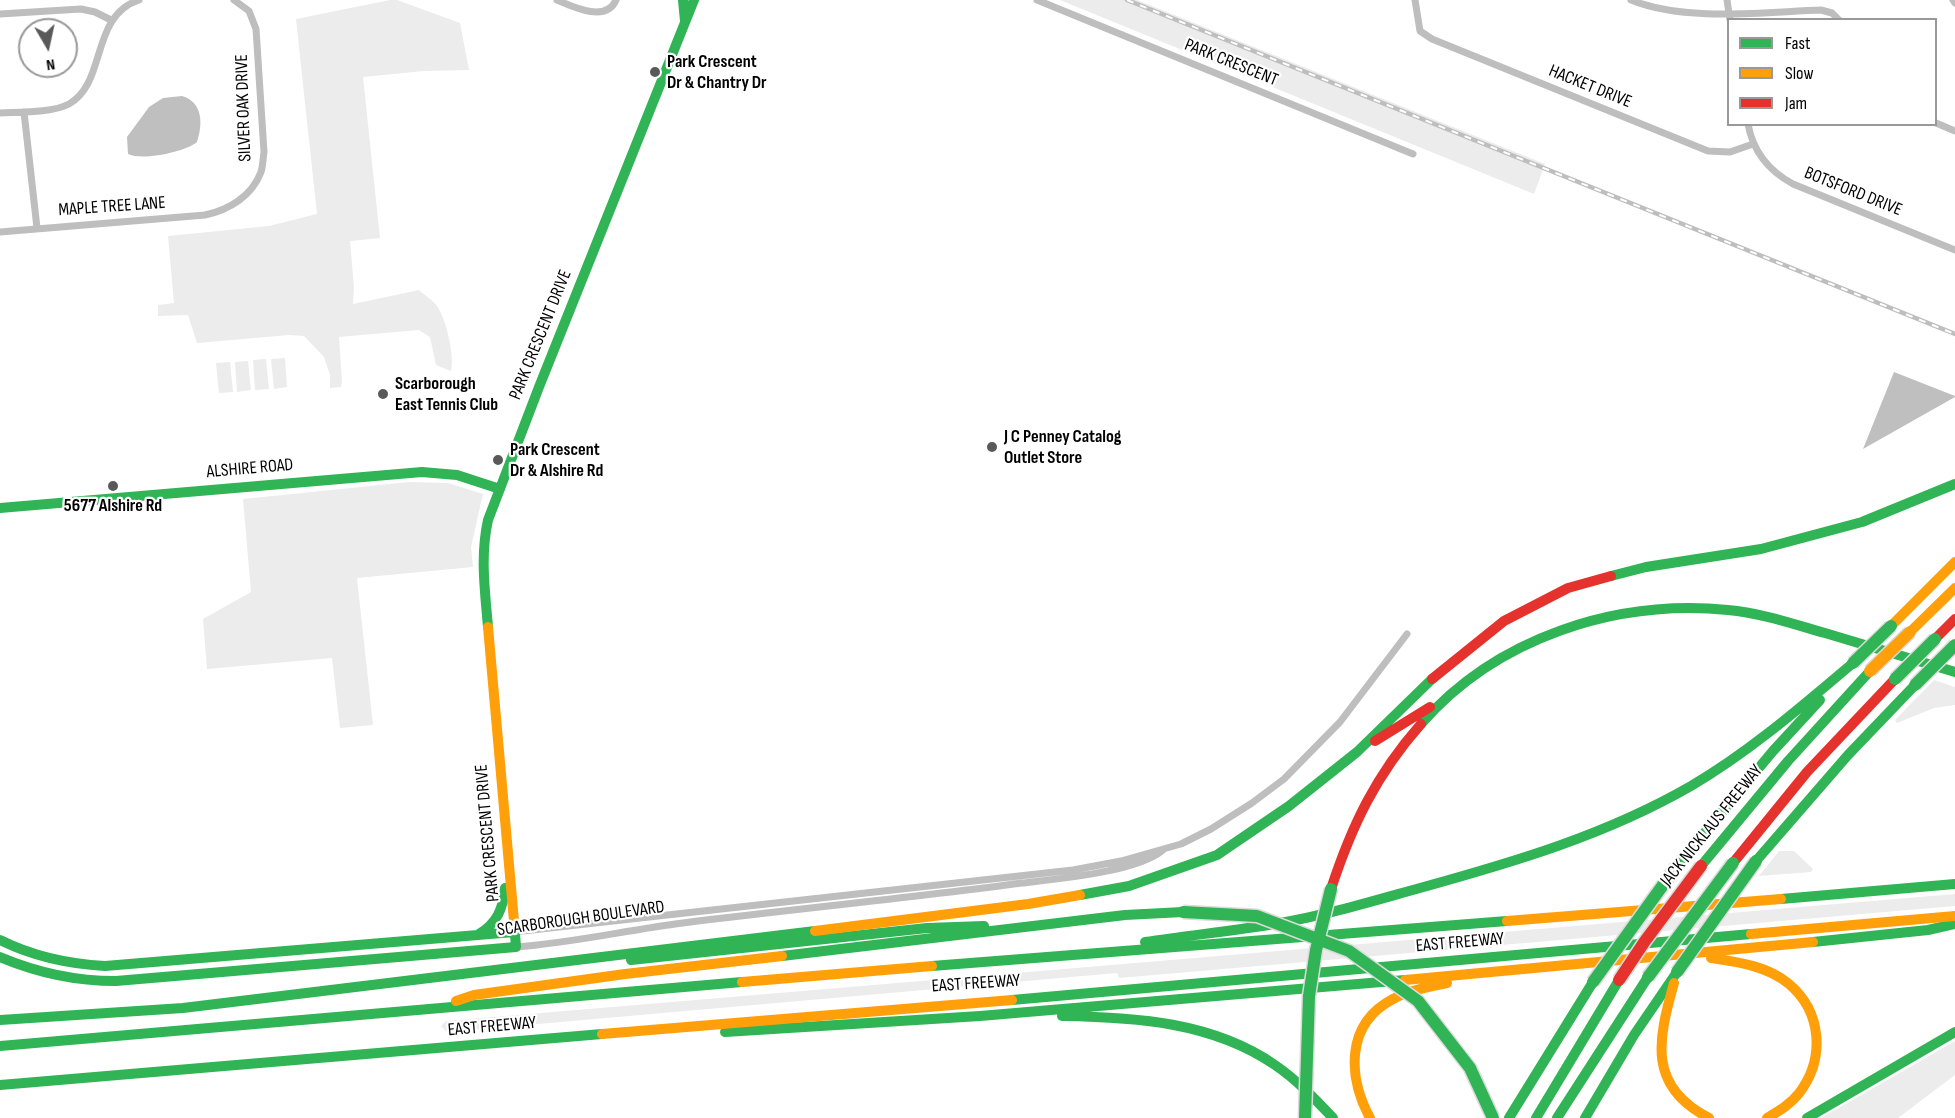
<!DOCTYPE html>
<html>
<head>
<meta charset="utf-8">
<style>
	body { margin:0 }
	#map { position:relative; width:1955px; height:1118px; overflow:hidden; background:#fff; font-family:"Sofia Sans Condensed",sans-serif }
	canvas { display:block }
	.legend { position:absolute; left:1727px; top:18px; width:210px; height:108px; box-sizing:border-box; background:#fff; border:2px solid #999; margin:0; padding:8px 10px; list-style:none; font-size:18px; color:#000 }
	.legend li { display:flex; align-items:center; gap:12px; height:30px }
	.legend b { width:30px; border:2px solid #999 }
	.north { position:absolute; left:18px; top:18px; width:60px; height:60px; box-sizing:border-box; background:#fff; border:2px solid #999; border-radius:50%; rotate:171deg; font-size:16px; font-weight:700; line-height:24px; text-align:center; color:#000 }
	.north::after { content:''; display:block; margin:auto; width:21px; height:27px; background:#595959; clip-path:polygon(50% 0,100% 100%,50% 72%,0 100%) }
</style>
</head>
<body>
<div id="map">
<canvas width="1955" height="1118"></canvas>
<ul class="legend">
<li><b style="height:8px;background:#30b455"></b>Fast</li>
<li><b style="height:8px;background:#ff9f0a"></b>Slow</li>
<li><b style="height:8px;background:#e5322d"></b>Jam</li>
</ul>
<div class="north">N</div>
</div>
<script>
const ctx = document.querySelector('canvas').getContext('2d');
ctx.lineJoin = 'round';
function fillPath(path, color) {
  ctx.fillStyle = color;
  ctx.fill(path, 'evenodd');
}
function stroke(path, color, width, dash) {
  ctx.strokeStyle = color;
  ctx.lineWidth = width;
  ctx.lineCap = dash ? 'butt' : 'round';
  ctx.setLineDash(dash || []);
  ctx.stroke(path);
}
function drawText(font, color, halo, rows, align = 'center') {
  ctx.font = font + ' "Sofia Sans Condensed",sans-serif';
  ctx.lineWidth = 4.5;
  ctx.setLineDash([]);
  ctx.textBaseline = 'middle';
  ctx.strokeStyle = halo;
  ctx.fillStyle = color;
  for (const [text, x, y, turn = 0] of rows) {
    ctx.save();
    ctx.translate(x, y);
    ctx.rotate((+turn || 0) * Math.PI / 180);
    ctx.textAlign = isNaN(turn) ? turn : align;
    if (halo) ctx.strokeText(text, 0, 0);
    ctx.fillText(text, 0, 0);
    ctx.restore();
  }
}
const green = new Path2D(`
	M390 0H397L460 23 469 70 424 71 363 77 380 238 350 241 354 287 353 304 419 290C424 295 433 300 437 306 446 318 455 357 451 371L436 365 430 337 419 330 339 337 342 382 341 387 330 388V375L324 357 304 336 289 335 197 343 188 315 158 316V305L174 303 168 236 269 226 317 214 296 19Z
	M1060 0H1137L1545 164 1534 194Z
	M285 358 287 387 274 389 271 359Z
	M266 359 269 389 255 390 253 360Z
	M248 361 251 390 237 392 235 362Z
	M230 362 233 392 219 393 216 363Z
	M409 482 448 483 483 494 471 547 473 567 357 578 373 725 340 728 332 658 207 669 203 619 251 592 243 499Z
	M1934 680 1955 687V705L1934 708 1897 723 1895 720Z
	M1779 851H1794L1813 869 1811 872 1759 876Z
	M1955 894V906L1119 978 1117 973 447 1032 441 1026 446 1021Z
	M1955 1041V1075L1898 1118H1821Z`);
const water = new Path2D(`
	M182 96C203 102 203 124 197 142 185 152 142 161 128 154L127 137 149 107 163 98Z
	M1894 372 1955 396V397L1863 449Z`);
const street = new Path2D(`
	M557 0C573 7 606 23 616 0
	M1037 0 1413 154
	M1415 0 1420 31 1432 39 1708 151 1730 152 1753 144
	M1631 0C1685 22 1763 12 1821 10L1832 13 1839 20
	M1727 0 1730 20
	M1953 0 1955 3
	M0 14 81 9 95 12 111 20
	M24 112 37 228
	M0 113C20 112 52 113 69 104 107 83 90 16 139 0
	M1936 123 1955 131
	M1748 124C1753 152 1769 171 1793 184L1955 250
	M0 232 205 215C229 210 252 196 261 172 263 166 263 158 264 152L256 29 249 11 234 0
	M514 932 1073 870 1121 861 1181 844 1211 829 1252 803 1284 779 1340 722 1407 634
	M516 947C572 943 627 930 683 923 796 909 909 898 1022 883 1057 879 1137 872 1163 850`);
const fast = new Path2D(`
	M683 0 685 21
	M0 508 422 472 457 475 500 489
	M1611 576 1646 567 1761 549 1862 522 1955 484
	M488 627C485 591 480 556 488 520L539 387 694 0
	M1421 724C1496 638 1615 599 1728 610 1761 613 1793 624 1825 633 1868 646 1911 659 1955 672
	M1756 861 1848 755 1915 685
	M1701 866 1788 761 1870 671
	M1676 867 1773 751 1820 700
	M1080 895 1129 886 1217 855 1289 806 1357 752 1432 679
	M1781 899 1955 884
	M479 934C497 923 503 909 505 888
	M0 940C34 957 68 964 105 966L514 932
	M1145 942C1190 935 1235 931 1280 923 1327 915 1373 901 1420 888 1514 862 1606 835 1691 786 1749 752 1801 707 1853 663
	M1813 942 1928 930 1955 924
	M782 956 1125 915 1183 912
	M0 957C38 973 75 981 116 981L516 947 514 921
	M631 960 927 928 984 926
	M932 966 1507 921
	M1012 1000 1751 934
	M1062 1016C1135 1017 1213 1022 1275 1065 1297 1080 1315 1099 1333 1118
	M0 1020 183 1008 815 931
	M725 1032 980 1016 1405 980
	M0 1046 742 982
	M0 1085 602 1034
	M1509 1118 1593 982
	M1536 1118 1619 980
	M1557 1118 1648 977
	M1585 1118 1634 1035 1677 972
	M1807 1118 1955 1032`);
const slow = new Path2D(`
	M1891 626 1955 562
	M488 627 514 921
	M1910 632 1955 588
	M1507 921 1781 899
	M815 931 1028 904 1080 895
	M1751 934 1955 916
	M1711 958C1738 962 1768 966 1789 984 1822 1012 1825 1058 1800 1092 1791 1104 1779 1111 1767 1118
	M1405 980 1813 942
	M742 982 932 966
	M1674 983C1658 1040 1647 1086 1709 1118
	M456 1001 474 995 625 974 782 956
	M602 1034 1012 1000
	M1370 1118C1348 1077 1345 1024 1393 999 1410 990 1429 987 1447 983`);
const jam = new Path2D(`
	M1935 639 1955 619
	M1432 679 1504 621 1568 588 1611 576
	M1375 741 1430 707
	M1733 863 1807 772 1895 679
	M1331 889C1352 825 1376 775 1421 724`);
const rail = new Path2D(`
	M1127 0 1955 334`);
const fastBridge = new Path2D(`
	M1853 663 1891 626
	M1895 679 1935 639
	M1915 685 1955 645
	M1183 912 1257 916 1349 951 1418 1001 1470 1068 1493 1118
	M1677 972 1756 861
	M1648 977 1733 863
	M1593 982 1676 867
	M1305 1118 1309 996 1316 950 1331 889`);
const slowBridge = new Path2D(`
	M1870 671 1910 632`);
const jamBridge = new Path2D(`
	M1619 980 1645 941 1701 866`);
const markers = [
	[655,72,6,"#595959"],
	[383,394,6,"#595959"],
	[992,447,6,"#595959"],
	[498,460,6,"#595959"],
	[113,486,6,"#595959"]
];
const poiNames = [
	["Park Crescent",667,62],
	["Dr & Chantry Dr",667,83],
	["Scarborough",395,384],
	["East Tennis Club",395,405],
	["J C Penney Catalog",1004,437],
	["Outlet Store",1004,458],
	["Park Crescent",510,450],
	["Dr & Alshire Rd",510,471],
	["5677 Alshire Rd",113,506,"center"]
];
const streetNames = [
	["PARK CRESCENT",1231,63,22],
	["HACKET DRIVE",1590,87,22],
	["SILVER OAK DRIVE",244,108,-92],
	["BOTSFORD DRIVE",1853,192,22],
	["MAPLE TREE LANE",112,207,-4],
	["PARK CRESCENT DRIVE",541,335,-68],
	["ALSHIRE ROAD",250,469,-5],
	["JACK NICKLAUS FREEWAY",1712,826,-51],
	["PARK CRESCENT DRIVE",488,833,-95],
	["SCARBOROUGH BOULEVARD",581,919,-8],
	["EAST FREEWAY",1460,943,-5],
	["EAST FREEWAY",976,984,-4],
	["EAST FREEWAY",492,1027,-5]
];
fillPath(green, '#ececec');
fillPath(water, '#bfbfbf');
stroke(street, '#bebebe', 7);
stroke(fast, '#30b455', 10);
stroke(slow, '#ff9f0a', 10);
stroke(jam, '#e5322d', 10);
stroke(rail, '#bebebe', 4.5);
stroke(rail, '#fff', 2, [7]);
stroke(fastBridge, '#dbdbdb', 15, []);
stroke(slowBridge, '#dbdbdb', 15, []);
stroke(jamBridge, '#dbdbdb', 15, []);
stroke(fastBridge, '#30b455', 12);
stroke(slowBridge, '#ff9f0a', 12);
stroke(jamBridge, '#e5322d', 12);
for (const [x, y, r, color] of markers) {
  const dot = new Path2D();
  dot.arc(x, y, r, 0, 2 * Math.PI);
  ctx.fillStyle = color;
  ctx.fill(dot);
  stroke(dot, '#fff', 2);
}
drawText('bold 18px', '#000', '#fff', poiNames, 'left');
drawText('18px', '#000', '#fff', streetNames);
</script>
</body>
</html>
